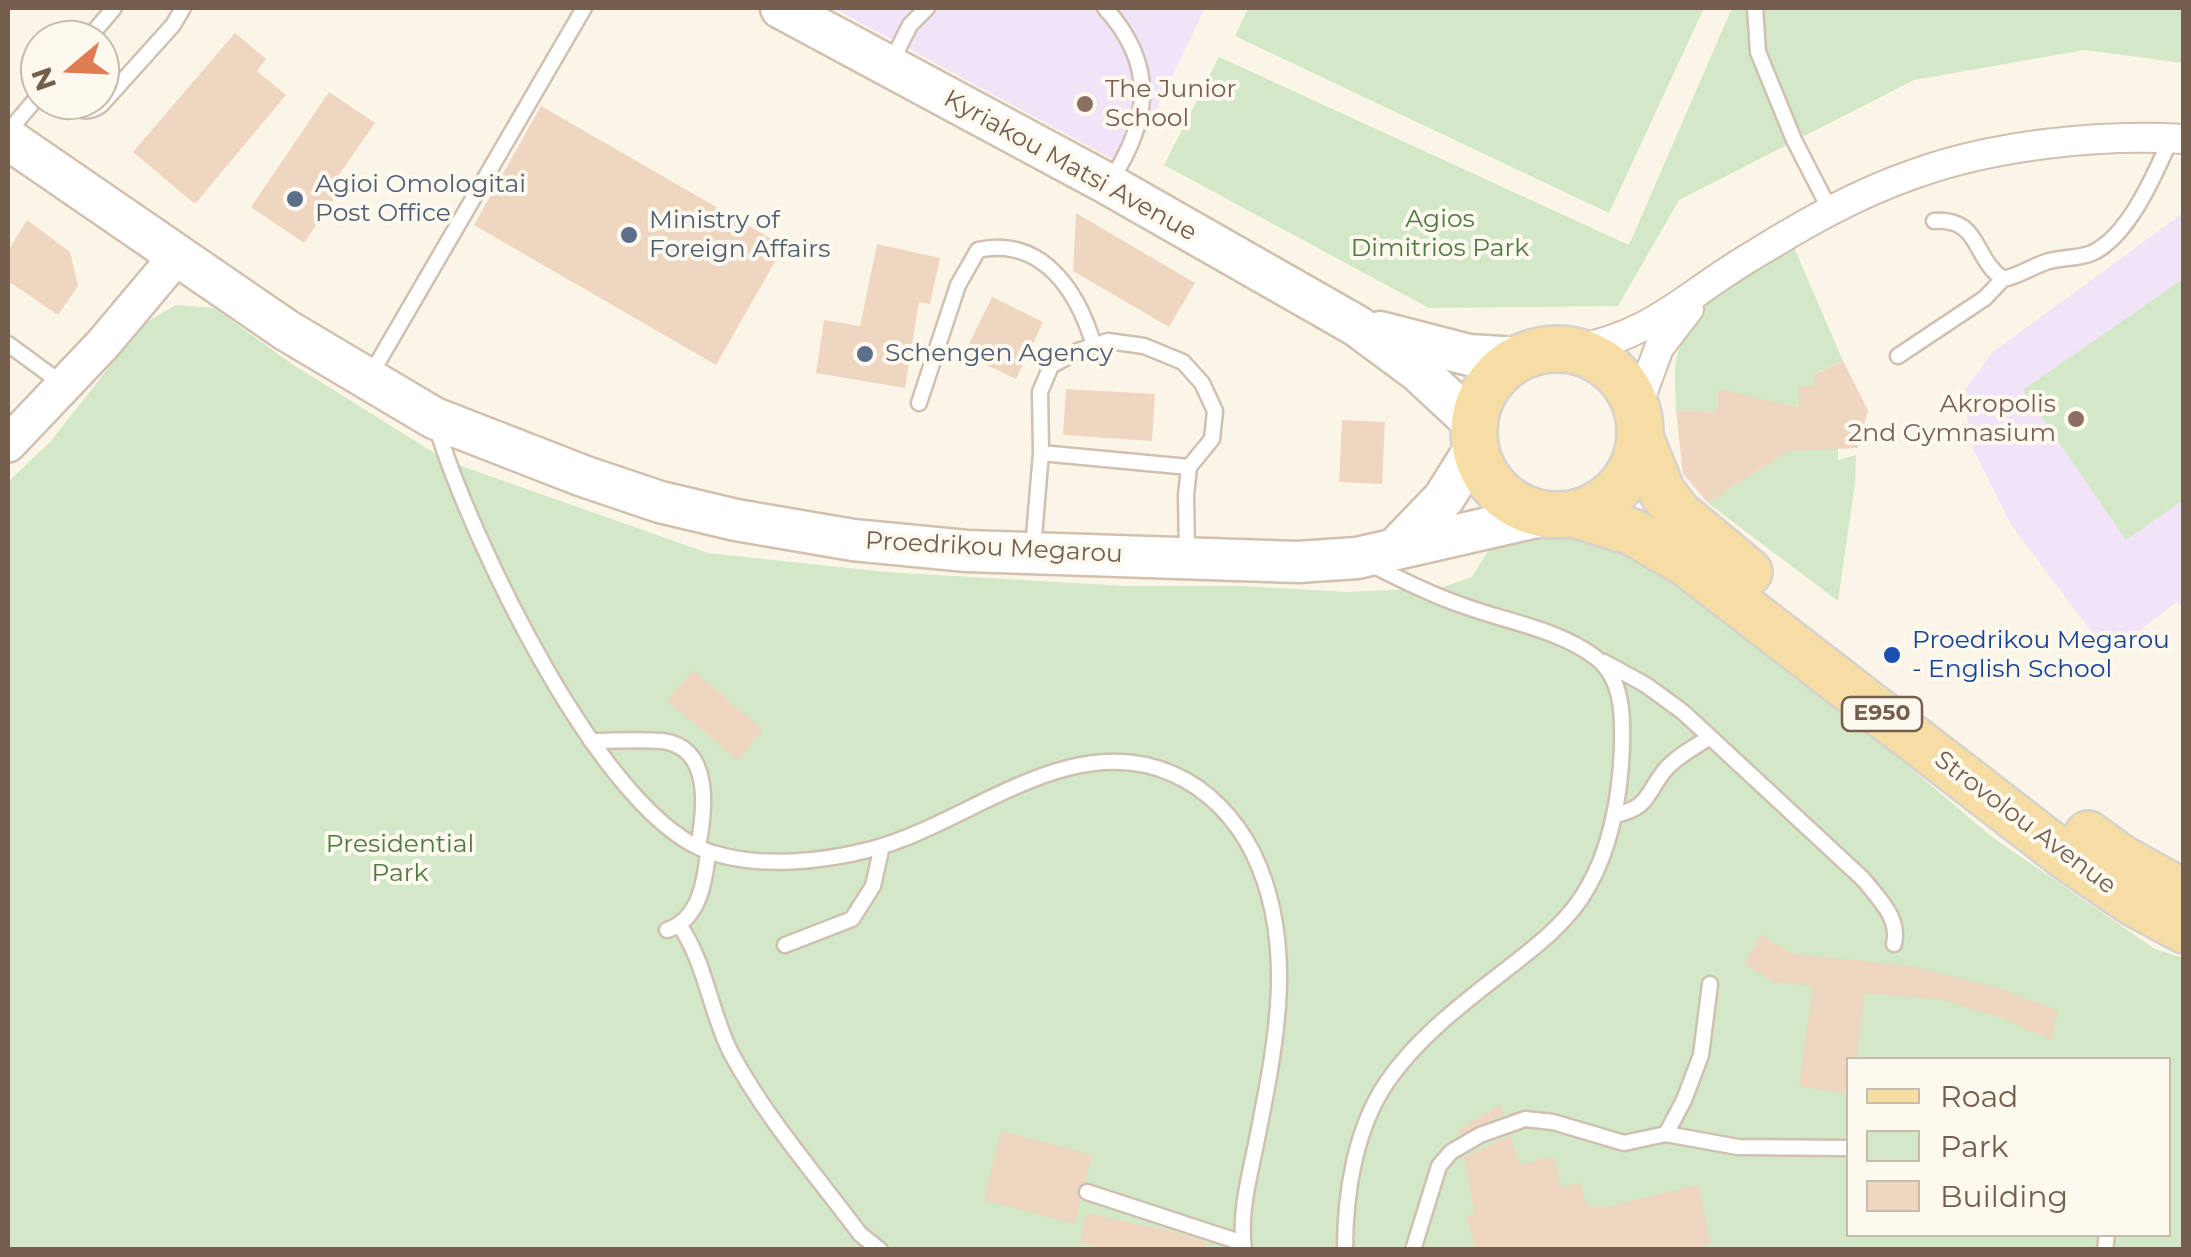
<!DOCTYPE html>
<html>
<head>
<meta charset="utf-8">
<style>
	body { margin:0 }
	#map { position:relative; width:2191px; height:1257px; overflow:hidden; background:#fbf5e8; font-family:Montserrat,sans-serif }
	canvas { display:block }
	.frame { position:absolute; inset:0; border:10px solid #745e4d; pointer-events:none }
	.legend { position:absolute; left:1846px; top:1057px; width:325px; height:180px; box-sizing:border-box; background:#fef9ee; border:2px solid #c7bbae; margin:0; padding:12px 18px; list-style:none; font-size:30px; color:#745e4d }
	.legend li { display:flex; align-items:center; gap:20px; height:50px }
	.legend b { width:50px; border:2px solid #c7bbae }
	.north { position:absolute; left:20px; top:20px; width:100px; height:100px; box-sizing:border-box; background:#fef9ee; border:2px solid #c7bbae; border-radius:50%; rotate:251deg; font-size:28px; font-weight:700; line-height:40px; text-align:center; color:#745e4d }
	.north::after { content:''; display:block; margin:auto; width:35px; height:45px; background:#de7c53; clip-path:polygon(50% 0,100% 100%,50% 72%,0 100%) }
</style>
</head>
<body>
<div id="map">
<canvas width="2191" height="1257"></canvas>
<div class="frame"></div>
<ul class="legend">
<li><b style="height:12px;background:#f6dda4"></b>Road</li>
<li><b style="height:28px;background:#d2e8c6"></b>Park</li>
<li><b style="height:28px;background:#efd6c1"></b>Building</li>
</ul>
<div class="north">N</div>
</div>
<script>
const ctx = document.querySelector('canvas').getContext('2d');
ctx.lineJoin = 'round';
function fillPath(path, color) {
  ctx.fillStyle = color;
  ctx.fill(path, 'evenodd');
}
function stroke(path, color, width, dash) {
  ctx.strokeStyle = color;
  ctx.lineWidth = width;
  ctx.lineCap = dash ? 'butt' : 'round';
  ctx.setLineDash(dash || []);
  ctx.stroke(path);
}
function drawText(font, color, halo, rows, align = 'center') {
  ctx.font = font + ' Montserrat,sans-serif';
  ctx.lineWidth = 8;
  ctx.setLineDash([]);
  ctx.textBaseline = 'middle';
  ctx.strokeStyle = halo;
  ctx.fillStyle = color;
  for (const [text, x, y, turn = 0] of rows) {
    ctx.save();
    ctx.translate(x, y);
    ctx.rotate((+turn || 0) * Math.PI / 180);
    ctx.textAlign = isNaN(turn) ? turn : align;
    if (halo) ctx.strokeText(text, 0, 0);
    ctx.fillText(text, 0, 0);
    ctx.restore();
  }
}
const education = new Path2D(`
	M833 8H1205L1129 168Z
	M2183 213V608L2177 602 2108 654 2011 525 1972 447 1963 392 1993 352Z`);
const green = new Path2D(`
	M1248 8H1704L1609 213 1235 36Z
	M1732 8H2183V63L2084 50 1914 80 1679 200 1618 306 1429 308 1164 165 1219 57 1629 245Z
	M1793 245 1843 361 1816 373 1814 386H1799V407L1718 390 1717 412 1676 410C1676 393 1673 371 1677 355 1694 300 1746 271 1793 245Z
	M2183 279V500L2126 540 2023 390Z
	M176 305 214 308 292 364 447 461 708 553 885 572 1126 586H1241L1347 592 1440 588 1472 577 1490 548 1532 537 1621 542 1784 661 1992 837 2155 949 2183 958V1249L8 1250V482L51 441 143 324ZM1848 1060H2168V1234H1848Z
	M1804 441 1838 449V460L1856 455 1855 483 1838 601 1708 503Z`);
const building = new Path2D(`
	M235 33 266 59 257 71 286 95 195 204 133 152Z
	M329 92 375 123 331 186 339 191 304 243 251 207Z
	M541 106 784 246 716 365 474 225Z
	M1076 213 1195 283 1169 327 1073 271Z
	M27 220 70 252 78 286 58 315 8 281V251Z
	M877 244 940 258 930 304 919 302 905 388 816 373 824 320 860 326Z
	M992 297 1043 322 1016 379 964 354Z
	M1843 361 1868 410 1858 448 1789 451 1708 503 1683 474 1676 410 1717 412 1718 389 1799 407V386H1814L1815 374Z
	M1066 389 1155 394 1152 441 1063 435Z
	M1342 420 1385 422 1382 484 1339 482Z
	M693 670 763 730 738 760 667 701Z
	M1761 935 1793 954 1911 966 1996 987 2058 1011 2051 1040 2002 1018 1943 1000 1865 993 1856 1060H1848V1094L1799 1086 1813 986 1774 982 1744 964Z
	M1500 1105 1504 1115 1459 1135 1458 1130Z
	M1001 1131 1092 1155 1085 1182 1077 1190 1081 1200 1075 1224 984 1200Z
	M1510 1136 1520 1165 1553 1156 1562 1188 1580 1182 1587 1207 1597 1204 1598 1209 1698 1185 1711 1244 1686 1250H1476L1466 1216 1475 1214 1464 1157Z
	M1086 1213 1178 1233 1207 1242 1206 1250H1108L1080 1243Z`);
const service = new Path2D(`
	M1105 8C1156 64 1151 119 1111 180
	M1755 8 1758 52 1794 140 1830 210
	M87 40 114 8
	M890 65 910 25 927 8
	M65 100C79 110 86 115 101 105L173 25 183 8
	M8 132 40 94
	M1934 221C1981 218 1972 257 2003 279 2019 276 2031 267 2046 262 2061 257 2078 259 2092 253 2129 236 2155 174 2171 138
	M8 344 64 385
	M1898 356 1985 298 2003 279
	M371 374 584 8
	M919 403 958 285 978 250C1042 236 1078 291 1094 346
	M437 428C469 534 603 821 713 853 762 868 822 862 872 849 968 824 1069 728 1173 774 1208 789 1236 819 1253 853 1298 945 1275 1048 1256 1144 1249 1179 1239 1214 1244 1250
	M1041 453 1189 467
	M1033 548 1041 453 1040 392 1051 366 1078 351 1108 341 1144 346 1183 362 1202 383 1215 411 1212 439 1189 467 1186 495 1187 556
	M1604 662 1646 685 1683 712 1863 879C1879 899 1900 918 1894 944
	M591 741C614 741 639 739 662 741 713 747 705 811 698 847
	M1615 815C1650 807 1645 795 1665 770 1677 756 1695 747 1710 737
	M680 926C706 964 710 1012 731 1053 766 1118 816 1175 860 1234L880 1250
	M667 930C699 920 705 882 708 852
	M785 945 852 919 873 886 882 846
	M1666 1134 1684 1100 1701 1055 1710 984
	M1087 1192 1243 1243
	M1345 1250C1345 1193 1355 1129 1387 1082 1417 1038 1461 1005 1503 972 1534 948 1569 922 1588 887 1612 845 1620 795 1622 748 1623 716 1623 678 1595 657 1559 630 1509 622 1467 607 1434 596 1402 580 1370 564
	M1413 1250 1439 1166 1451 1152 1480 1135 1525 1119 1553 1122 1624 1143 1666 1134 1738 1147 1848 1148
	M2105 1250 2107 1234`);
const minor = new Path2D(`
	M1573 350C1656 334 1684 296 1752 256 1804 224 1856 194 1914 174 1994 145 2099 134 2184 139
	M1637 408 1659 348 1689 309`);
const tertiary = new Path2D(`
	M8 444 103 344 177 256`);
const secondary = new Path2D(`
	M781 8 1108 184 1357 326 1419 372 1475 424
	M8 139 286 330 434 418 583 476 660 502 736 520 853 540 967 551 1298 562 1357 558 1545 515
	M1380 332 1469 355 1519 358
	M1396 548 1444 498 1476 447`);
const primary = new Path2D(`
	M1474 432a83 83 0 1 1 166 0a83 83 0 1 1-166 0Z
	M1640 437 1662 492 1678 513 1749 572
	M1573 514 1632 532 1686 563 2068 858 2134 903 2184 930
	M2088 834 2121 858 2184 893`);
const markers = [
	[1085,104,10,"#8d6e63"],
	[295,199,10,"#5c6f8a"],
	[629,235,10,"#5c6f8a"],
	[865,354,10,"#5c6f8a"],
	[2076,419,10,"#8d6e63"],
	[1892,655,10,"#1a4fb4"]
];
const shields = [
	[1882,714,80]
];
const shieldNames = [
	["E950",1882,714]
];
const educationNames = [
	["The Junior",1105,90],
	["School",1105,119],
	["Akropolis",2056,405,"right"],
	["2nd Gymnasium",2056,434,"right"]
];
const streetNames = [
	["Kyriakou Matsi Avenue",1070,166,29],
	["Proedrikou Megarou",994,548,3],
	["Strovolou Avenue",2025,823,37]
];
const serviceNames = [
	["Agioi Omologitai",315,185],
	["Post Office",315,214],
	["Ministry of",649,221],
	["Foreign Affairs",649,250],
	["Schengen Agency",885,354]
];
const parkNames = [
	["Agios",1440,220],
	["Dimitrios Park",1440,249],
	["Presidential",400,845],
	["Park",400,874]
];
const transitNames = [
	["Proedrikou Megarou",1912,641],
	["- English School",1912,670]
];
fillPath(education, '#f2e4f8');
fillPath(green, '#d2e8c6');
fillPath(building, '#efd6c1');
stroke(service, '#cfc0b1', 19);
stroke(minor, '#cfc0b1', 32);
stroke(tertiary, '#cfc0b1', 40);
stroke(secondary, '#d1c0ae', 45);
stroke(primary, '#d8d2cd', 50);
stroke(service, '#fff', 14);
stroke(minor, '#fff', 28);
stroke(tertiary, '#fff', 35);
stroke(secondary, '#fff', 40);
stroke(primary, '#f6dda4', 45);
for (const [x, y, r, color] of markers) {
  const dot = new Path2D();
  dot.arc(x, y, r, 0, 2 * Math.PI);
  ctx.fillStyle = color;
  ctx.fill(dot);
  stroke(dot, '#fef9ee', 4);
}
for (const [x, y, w] of shields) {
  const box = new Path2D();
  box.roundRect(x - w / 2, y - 17, w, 34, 8);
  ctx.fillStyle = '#fef9ee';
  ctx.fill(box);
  stroke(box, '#745e4d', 2.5);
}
drawText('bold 22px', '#745e4d', null, shieldNames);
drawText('25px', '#785e54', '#fef9ee', educationNames, 'left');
drawText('25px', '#745e4d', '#fef9ee', streetNames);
drawText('25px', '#4e5e75', '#fef9ee', serviceNames, 'left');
drawText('25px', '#517945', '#fef9ee', parkNames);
drawText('25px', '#164399', '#fef9ee', transitNames, 'left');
</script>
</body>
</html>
